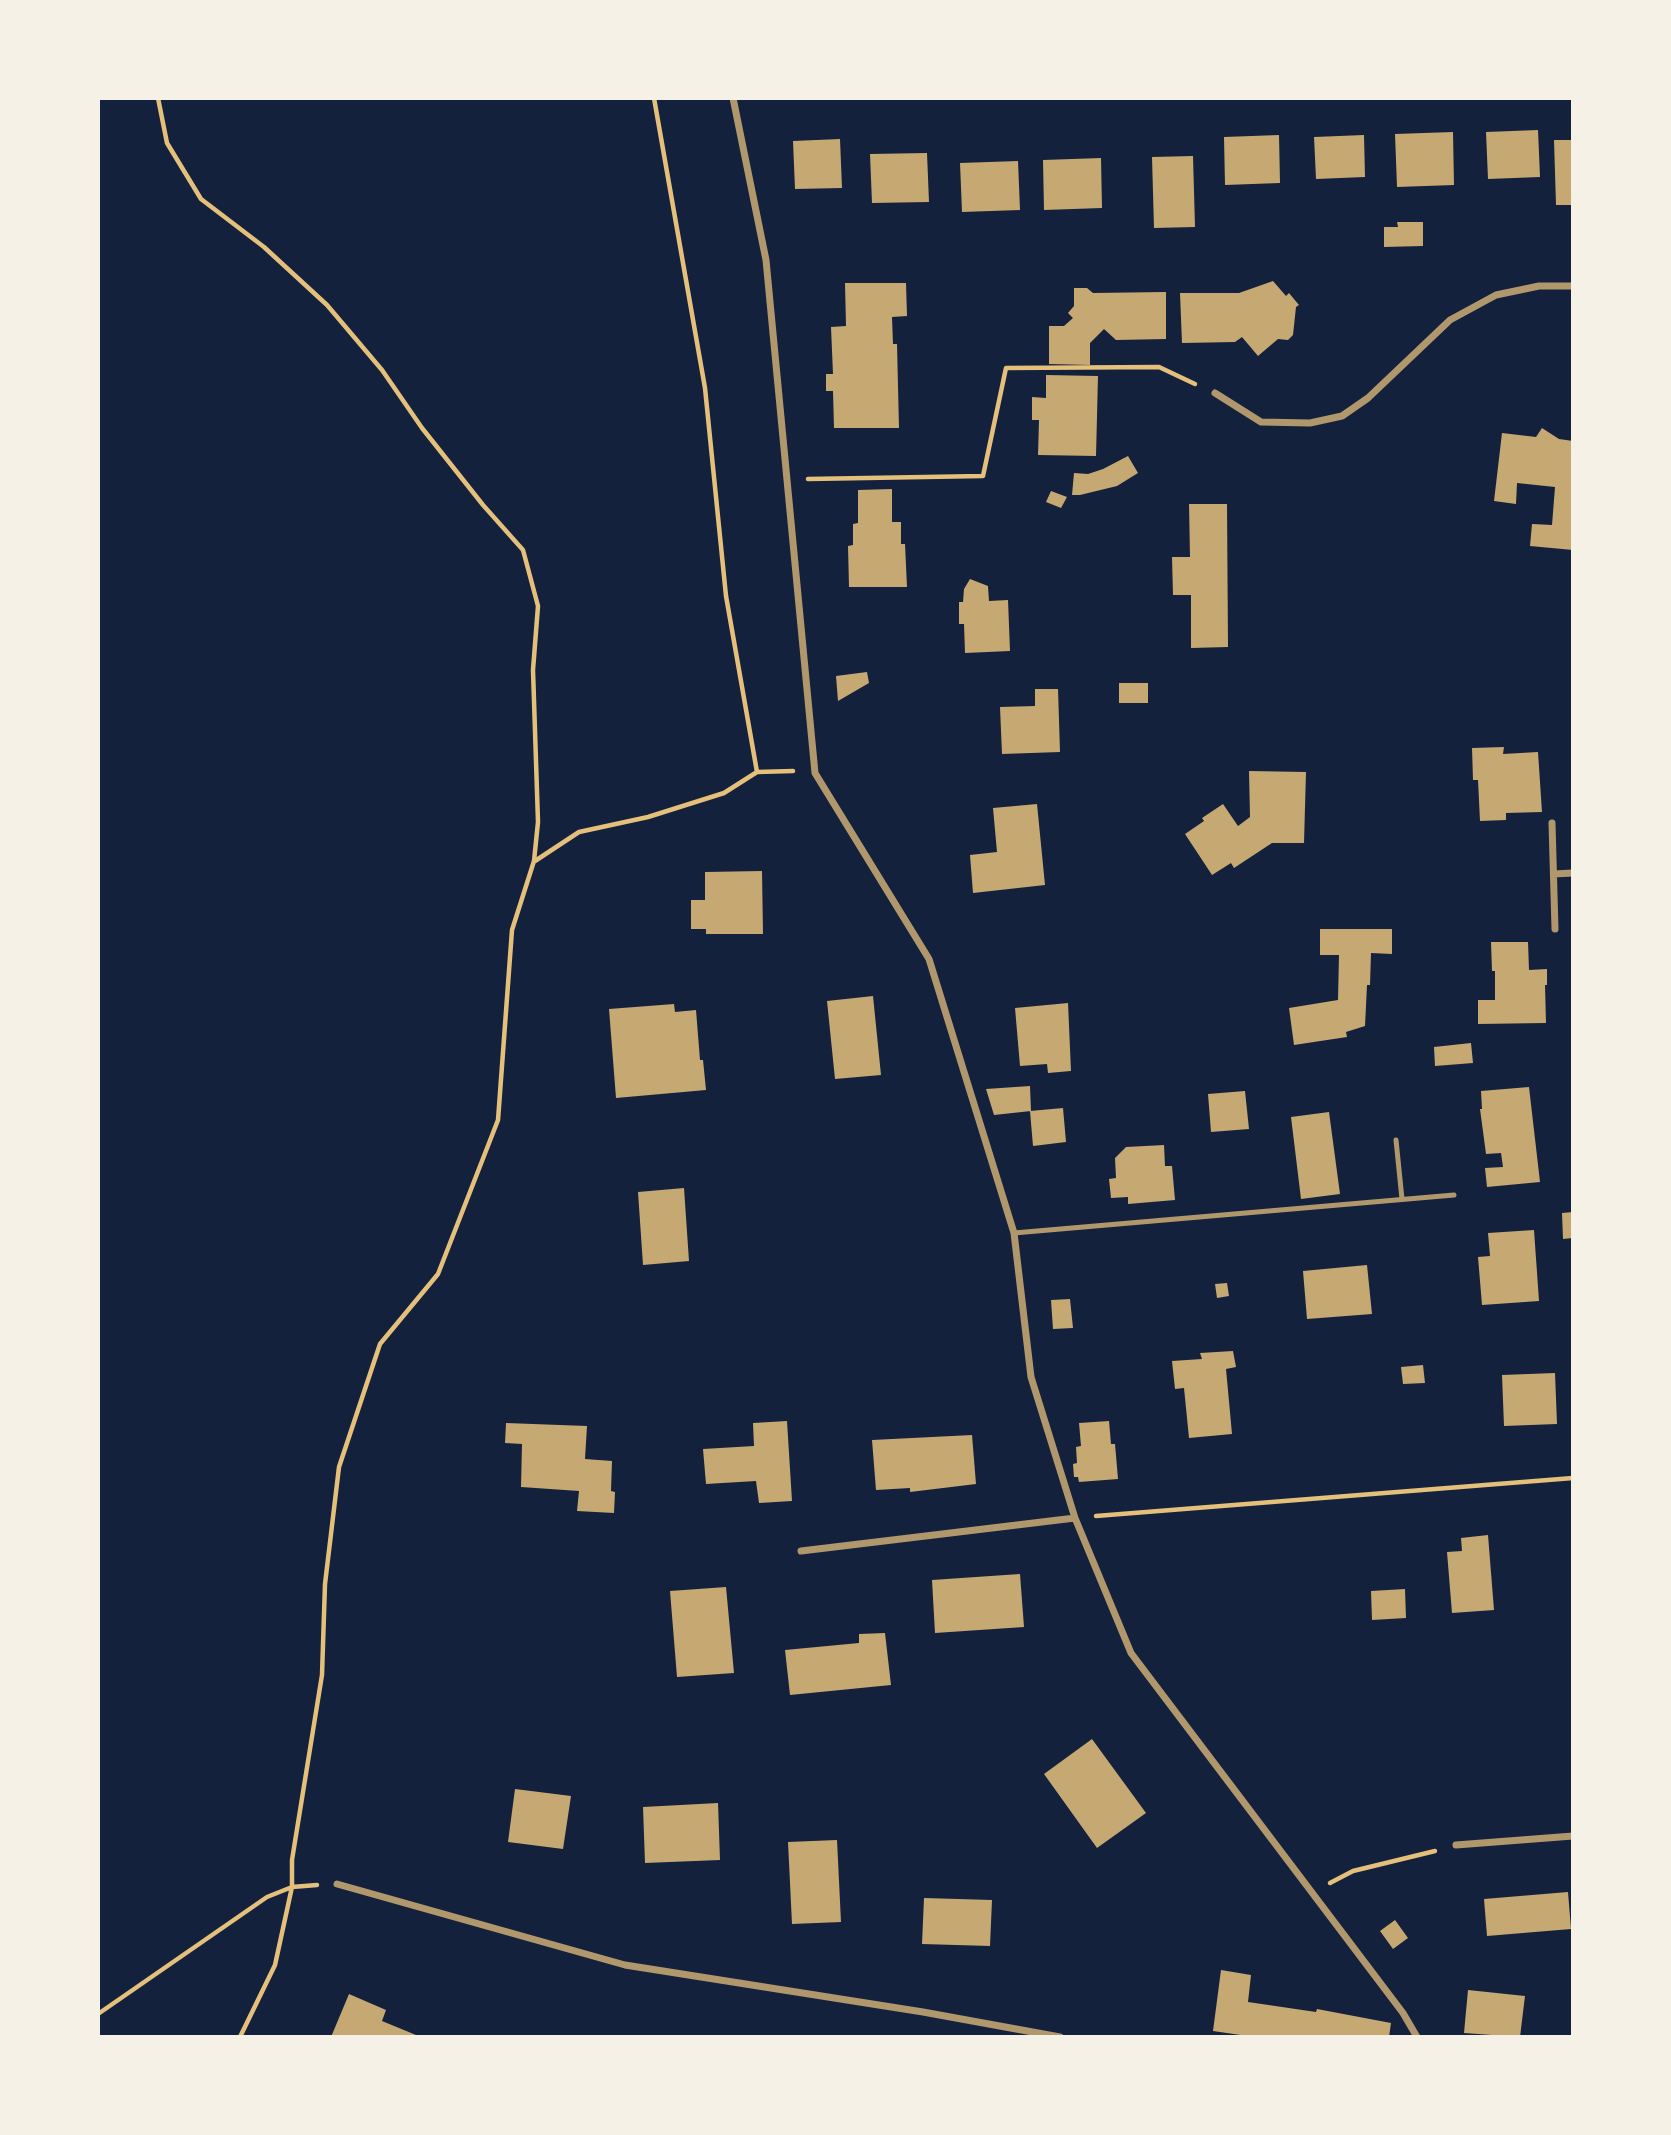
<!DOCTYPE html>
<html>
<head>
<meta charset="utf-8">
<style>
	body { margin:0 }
	#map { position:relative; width:1671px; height:2135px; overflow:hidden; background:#14213d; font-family:"DM Sans",sans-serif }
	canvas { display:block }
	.frame { position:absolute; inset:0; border:100px solid #f6f1e7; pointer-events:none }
</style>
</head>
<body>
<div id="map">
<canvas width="1671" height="2135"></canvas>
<div class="frame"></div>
</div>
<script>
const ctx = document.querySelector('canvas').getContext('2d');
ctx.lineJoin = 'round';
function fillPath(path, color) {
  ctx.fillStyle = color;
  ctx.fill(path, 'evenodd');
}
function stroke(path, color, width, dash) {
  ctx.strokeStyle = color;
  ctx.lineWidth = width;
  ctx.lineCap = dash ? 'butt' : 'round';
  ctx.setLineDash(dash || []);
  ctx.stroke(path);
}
const building = new Path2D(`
	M1538 130 1540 177 1488 179 1486 132Z
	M1453 132 1454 185 1397 187 1395 134Z
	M1279 135 1280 183 1225 185 1224 137Z
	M1364 135 1365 177 1316 179 1314 137Z
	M840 139 842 188 795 189 793 141Z
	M1554 140H1573V205H1556Z
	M927 153 929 202 872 203 870 154Z
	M1193 156 1195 227 1154 228 1152 157Z
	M1101 158 1102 208 1044 210 1043 160Z
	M1018 161 1020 210 962 212 960 163Z
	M1397 222H1423V246L1384 247V227H1398Z
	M1273 281 1286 296 1289 293 1299 305 1296 307 1293 335 1288 340 1278 339 1258 356 1242 337 1235 342 1182 343 1180 293H1239Z
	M845 283H906L907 316 892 317 893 344H897L899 428H834L833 391H826V374H833L831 327 846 326Z
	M1074 288H1087L1093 293 1166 292V339L1116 340 1104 329 1090 343V365L1049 364V326H1064L1073 318 1068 313 1074 306Z
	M1046 375 1098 376 1096 456 1038 455 1039 420H1032V397L1046 398Z
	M1542 428 1559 439 1573 441V550L1530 546 1532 524 1552 525 1555 487 1517 483 1516 504 1494 501 1502 433 1536 437Z
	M1128 456 1138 473 1117 486 1080 495H1072L1074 473 1088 474 1103 469Z
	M892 489V522H901V544H905L907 587H849L848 546 853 545V524L858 523V490Z
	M1051 491 1067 497 1061 508 1046 502Z
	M1189 504H1227L1228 647 1191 648V595H1173L1172 557H1190Z
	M970 579 988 586 989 601 1008 600 1010 651 965 653 964 624H959V602H963L964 589Z
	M867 672 869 683 838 701 836 676Z
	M1119 683H1148V703H1119Z
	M1035 689H1058L1060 752 1002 754 1000 707 1035 706Z
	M1504 747 1503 754 1538 752 1542 812 1506 813V820L1480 821 1478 780H1473L1472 748Z
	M1249 771 1306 772 1304 843H1272L1234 868 1231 863 1212 875 1185 834 1204 821 1202 818 1223 804 1238 826 1250 817Z
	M1037 804 1045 885 973 893 970 855 997 852 993 808Z
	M762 871 763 934H706V929H691V900H705V872Z
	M1320 929H1392V954L1371 953 1370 985H1367L1365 1026 1346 1032 1347 1037 1294 1045 1289 1008 1338 1000 1339 955H1320Z
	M1491 942H1528L1529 970 1547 969V985H1545L1546 1023 1478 1024V1000H1495V971H1492Z
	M873 996 881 1075 835 1079 827 1001Z
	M1068 1003 1071 1071 1048 1073 1047 1064 1020 1066 1015 1008Z
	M674 1004 675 1012 696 1010 700 1060H703L706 1090 616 1098 609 1009Z
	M1471 1043 1473 1063 1435 1066 1434 1047Z
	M1030 1086 1031 1111 994 1115 986 1089Z
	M1529 1087 1540 1182 1487 1187 1485 1168 1503 1167 1501 1153 1486 1154 1480 1109H1482L1481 1091Z
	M1245 1091 1249 1129 1211 1132 1208 1094Z
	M1063 1108 1066 1142 1033 1146 1030 1111Z
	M1329 1112 1340 1194 1301 1199 1291 1117Z
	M1164 1145 1165 1166H1172L1175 1200 1128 1204V1197L1111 1198 1109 1179 1116 1178 1115 1158 1126 1147Z
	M684 1188 689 1261 643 1265 638 1192Z
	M1573 1212V1238L1563 1239 1562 1213Z
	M1534 1230 1539 1301 1482 1305 1478 1257 1490 1256 1488 1233Z
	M1367 1265 1372 1314 1307 1319 1303 1271Z
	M1227 1283 1229 1296 1217 1298 1215 1284Z
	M1070 1299 1073 1328 1053 1329 1051 1300Z
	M1233 1351 1236 1367 1226 1369 1232 1434 1189 1438 1184 1388 1175 1389 1172 1361 1202 1359 1200 1353Z
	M1423 1365 1425 1383 1403 1384 1401 1367Z
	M1555 1373 1557 1424 1504 1426 1502 1375Z
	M787 1421 792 1501 759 1503 756 1481 706 1484 703 1449 754 1446 753 1423Z
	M1109 1421 1111 1444H1115L1118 1479 1079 1482 1078 1477H1074L1073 1464 1077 1463 1076 1447 1081 1446 1079 1423Z
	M506 1423 587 1426 585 1459 612 1461 611 1491 615 1492 614 1513 577 1511 579 1491 521 1487 522 1444 505 1443Z
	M972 1435 976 1484 910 1492V1488L876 1490 872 1440Z
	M1488 1535 1494 1610 1452 1613 1447 1552 1462 1551 1461 1538Z
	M1020 1574 1024 1627 935 1633 932 1580Z
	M726 1587 734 1673 677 1677 670 1591Z
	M1405 1589 1406 1618 1372 1620 1371 1591Z
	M885 1633 891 1685 790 1695 785 1650 859 1643V1634Z
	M1092 1739 1146 1813 1097 1848 1044 1774Z
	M515 1789 571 1796 563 1849 508 1842Z
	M718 1803 720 1860 645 1863 643 1807Z
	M837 1840 841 1922 792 1924 788 1842Z
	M1568 1892 1571 1929 1487 1936 1484 1899Z
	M924 1898 992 1900 990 1946 922 1944Z
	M1395 1920 1408 1938 1393 1949 1380 1931Z
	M1221 1970 1251 1975 1248 2002 1316 2012 1317 2009 1391 2023 1389 2037H1254L1213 2031Z
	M1468 1990 1525 1996 1520 2037 1464 2033Z
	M349 1994 386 2010 382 2021 416 2035 415 2037H331Z`);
const path = new Path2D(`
	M158 98 167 143 201 199 264 247 327 305 382 370 422 428 483 505 523 550 538 606 533 670 538 822 534 861 512 930 498 1120 438 1274 380 1344 339 1467 325 1584 322 1675 292 1860V1887L275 1965 240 2037
	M654 98 705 388 726 596 757 772
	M808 479 983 476 1006 368 1159 367 1195 384
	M535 861 579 832 648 817 724 793 757 772 793 771
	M1096 1516 1573 1478
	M1330 1883 1353 1871 1435 1851
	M98 2014 267 1897 292 1887 317 1885`);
const service = new Path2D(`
	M1396 1140 1402 1199
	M1014 1233 1454 1195`);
const minor = new Path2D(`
	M733 98 766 260 815 773 929 959 1014 1233 1031 1377 1075 1518 1131 1653 1403 2013 1417 2037
	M1215 393 1261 422 1310 423 1342 416 1368 398 1450 320 1496 295 1539 286H1573
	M1552 823 1555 929
	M1554 874 1573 873
	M801 1551 1075 1518
	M1456 1845 1573 1836
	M337 1884 625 1965 923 2012 1060 2037`);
fillPath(building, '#c6a872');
stroke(path, '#e5c07b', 4.5);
stroke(service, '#b1986c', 5);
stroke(minor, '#b1986c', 7);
</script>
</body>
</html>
